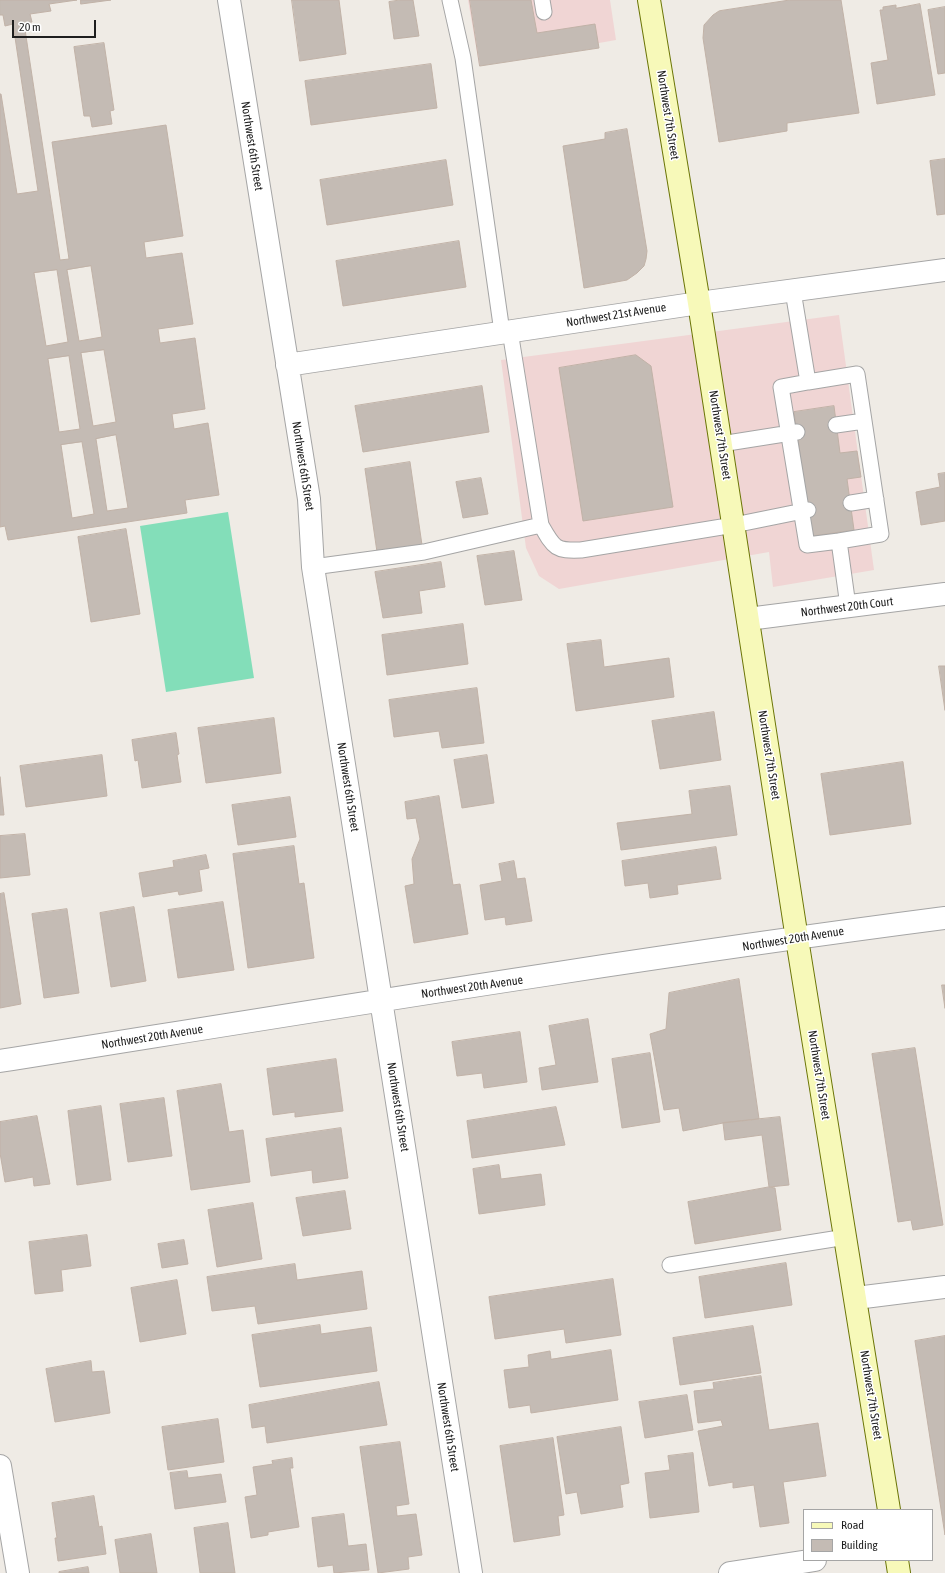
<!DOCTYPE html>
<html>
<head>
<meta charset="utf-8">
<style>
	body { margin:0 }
	#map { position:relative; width:945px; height:1573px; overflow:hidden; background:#efebe5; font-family:"Asap Condensed",sans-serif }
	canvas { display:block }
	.legend { position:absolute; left:803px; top:1509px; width:130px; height:52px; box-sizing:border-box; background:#fff; border:1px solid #a5a5a5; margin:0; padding:5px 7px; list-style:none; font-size:12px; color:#1e1e1e }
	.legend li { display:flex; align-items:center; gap:8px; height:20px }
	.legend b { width:20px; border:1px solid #a5a5a5 }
	.scale { position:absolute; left:12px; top:20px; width:84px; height:18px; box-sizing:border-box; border:2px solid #1e1e1e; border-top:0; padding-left:5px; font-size:12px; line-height:14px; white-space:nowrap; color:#1e1e1e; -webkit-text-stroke:3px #fff; paint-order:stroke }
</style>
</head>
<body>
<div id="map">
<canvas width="945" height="1573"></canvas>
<ul class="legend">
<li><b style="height:5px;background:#f7f9b9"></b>Road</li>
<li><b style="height:11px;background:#c4bbb4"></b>Building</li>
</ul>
<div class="scale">20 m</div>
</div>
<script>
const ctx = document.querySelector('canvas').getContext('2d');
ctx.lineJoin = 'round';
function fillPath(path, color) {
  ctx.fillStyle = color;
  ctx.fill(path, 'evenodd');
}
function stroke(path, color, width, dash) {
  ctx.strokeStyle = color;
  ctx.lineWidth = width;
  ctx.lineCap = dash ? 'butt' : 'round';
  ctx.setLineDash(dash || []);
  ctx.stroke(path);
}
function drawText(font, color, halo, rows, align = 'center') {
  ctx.font = font + ' "Asap Condensed",sans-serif';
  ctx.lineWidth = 3;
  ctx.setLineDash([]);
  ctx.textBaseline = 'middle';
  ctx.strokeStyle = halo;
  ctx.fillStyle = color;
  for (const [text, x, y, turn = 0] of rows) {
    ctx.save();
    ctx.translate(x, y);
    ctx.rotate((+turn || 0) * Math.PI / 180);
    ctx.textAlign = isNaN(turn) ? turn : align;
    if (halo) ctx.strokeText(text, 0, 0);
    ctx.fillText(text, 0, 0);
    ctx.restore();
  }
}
const commercial = new Path2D(`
	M468 0H610L616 40 479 64Z
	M839 315 874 570 773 587 769 552 559 589 539 576 526 548 501 360Z`);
const pitch = new Path2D(`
	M228 512 254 678 166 692 140 526Z`);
const building = new Path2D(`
	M0 0H77L49 4 51 11 30 14 32 22 24 23 60 260 69 259 52 142 166 125 183 236 144 242 146 258 182 253 193 324 158 329 160 343 195 338 205 409 172 414 174 429 208 423 219 495 185 500 187 513 8 540 5 526 0 527V94H1L17 194 38 191 13 24 5 26 3 15H0ZM91 266 102 337 79 341 67 270ZM57 270 68 342 46 346 34 273ZM104 350 116 422 93 426 81 353ZM69 356 80 429 59 432 48 359ZM116 435 128 508 107 511 96 439ZM82 442 94 514 72 518 61 445Z
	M81 0H111L81 4Z
	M292 0H339L346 54 300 61Z
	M400 0H413L419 36 394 39 389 2Z
	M470 0H531L537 33 595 24 599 48 480 66Z
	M790 0H841L859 113 787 123V131L719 142 703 38 704 25 713 15 719 11Z
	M920 4 935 95 877 104 871 63 888 60 880 10H883V7L896 5V8Z
	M945 7V73L938 74 928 10Z
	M104 43 114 110 110 111 112 124 92 127 90 116H84L74 47Z
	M431 64 437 108 311 125 305 81Z
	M627 129 647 251 646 259 644 266 637 273 627 280 584 288 563 146 605 139V133Z
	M945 159V214L937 215 930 161Z
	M446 160 453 205 327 225 320 180Z
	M459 241 466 287 343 306 336 261Z
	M636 355 651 366 673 507 583 521 559 368Z
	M482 386 489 432 363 452 355 406Z
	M834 406 840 453 857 451 861 477 847 479 854 530 812 536 794 412Z
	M410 462 422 545 377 552 365 469Z
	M945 473V521L921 525 916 492 940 487 938 474Z
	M481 478 488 514 463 518 456 482Z
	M126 529 140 614 91 622 78 537Z
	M514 551 522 600 485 605 477 556Z
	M441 562 445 587 419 591 422 613 383 618 375 572Z
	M463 624 468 664 387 675 382 635Z
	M601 640 604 667 669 658 674 697 576 711 567 644Z
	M939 666H945V710Z
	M477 688 484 743 442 748 439 731 394 737 389 700Z
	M714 712 721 760 660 769 652 721Z
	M274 718 281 773 206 783 198 728Z
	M176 733 179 754 177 755 181 782 142 788 138 760 135 761 132 740Z
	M102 755 107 796 26 807 20 766Z
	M487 755 494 803 462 808 454 760Z
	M903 762 911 824 830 835 821 774Z
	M0 777 4 815H0Z
	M730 786 737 835 621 850 617 823 692 814 689 791Z
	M439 796 453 885 460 884 468 934 414 943 405 886 414 884 412 859 420 839 416 818 407 819 405 802Z
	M290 797 296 837 238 845 232 805Z
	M25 834 30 875 0 878V836Z
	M294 846 299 884 304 883 314 958 248 968 233 854Z
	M716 847 721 879 677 885 678 894 650 898 648 883 625 886 622 861Z
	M206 855 209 868 199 870 202 891 179 895 178 891 143 897 139 873 174 867 173 861Z
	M514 861 517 879 525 878 532 921 506 925 505 917 485 920 480 885 502 881 499 864Z
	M4 893 21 1004 0 1008V894Z
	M223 902 234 970 178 978 168 910Z
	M134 907 146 981 111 987 100 913Z
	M67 909 79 993 44 998 32 914Z
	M739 979 759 1119 723 1123 683 1131 679 1108 664 1110 650 1034 666 1029 669 993Z
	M942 985H945V1008Z
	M588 1019 598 1082 542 1090 539 1068 556 1065 549 1026Z
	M520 1032 527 1082 484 1088 482 1073 457 1076 452 1042Z
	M915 1048 943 1225 913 1230 911 1220 898 1222 872 1054Z
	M650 1053 660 1122 622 1128 612 1059Z
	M336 1059 343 1111 295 1117V1112L273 1115 267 1069Z
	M221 1084 229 1132 243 1130 250 1182 191 1190 177 1091Z
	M164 1098 172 1156 128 1162 120 1104Z
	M101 1106 111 1180 77 1185 68 1111Z
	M556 1107 565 1145 472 1158 467 1121Z
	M37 1116 50 1184 34 1186 33 1177 5 1182 0 1153V1122Z
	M780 1117 789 1185 769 1187 762 1135 725 1140 723 1123Z
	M341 1128 348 1178 313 1183 312 1170 271 1176 266 1139Z
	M499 1165 501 1179 541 1174 545 1205 479 1214 473 1169Z
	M769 1187 775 1188 781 1230 695 1244 688 1202Z
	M345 1191 351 1229 303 1236 296 1198Z
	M253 1203 262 1259 217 1267 208 1210Z
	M87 1235 91 1266 61 1270 63 1291 35 1294 29 1242Z
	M184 1240 188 1264 162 1268 158 1244Z
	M786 1263 792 1305 705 1318 699 1277Z
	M295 1264 297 1280 362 1271 367 1309 258 1324 255 1306 212 1311 207 1277Z
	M613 1279 621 1335 566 1343 564 1329 495 1339 489 1297Z
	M177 1280 186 1334 140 1342 131 1288Z
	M320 1325 321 1334 371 1327 377 1371 260 1387 252 1335Z
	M753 1326 761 1373 680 1385 673 1338Z
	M945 1336V1535L915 1341Z
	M611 1350 618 1400 531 1413 530 1405 509 1408 504 1370 529 1367 528 1355 550 1351 551 1359Z
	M91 1361 92 1372 104 1371 110 1413 55 1422 46 1369Z
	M761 1376 769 1430 818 1423 826 1476 783 1482 789 1523 760 1527 754 1485 733 1488V1482L709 1486 698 1431 723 1426 721 1420 698 1423 694 1391 714 1389 713 1383Z
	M379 1382 387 1425 267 1443 265 1426 252 1428 249 1405Z
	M687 1395 693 1430 645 1438 639 1402Z
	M218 1419 224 1462 168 1470 162 1427Z
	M621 1427 629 1483 620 1485 623 1507 581 1514 577 1492 566 1494 557 1437Z
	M553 1438 564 1515 558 1516 560 1535 514 1542 500 1446Z
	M400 1442 409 1504 396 1506 397 1516 416 1514 422 1555 408 1557 409 1569 378 1573 360 1447Z
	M693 1453 699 1512 650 1518 645 1473 670 1470 668 1456Z
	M292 1458 293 1468H290L299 1527 268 1532V1535L251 1538 245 1497 257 1495 253 1467 273 1464 272 1461Z
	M187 1471 188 1478 221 1474 226 1502 175 1509 170 1473Z
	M94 1496 99 1527 102 1526 106 1554 58 1561 55 1538H57L52 1503Z
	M344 1514 348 1546 366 1544 369 1570 334 1573 333 1565 318 1567 312 1518Z
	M228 1523 235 1573H200L194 1528Z
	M151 1534 157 1573H120L115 1540Z
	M88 1567 89 1573H59V1572Z`);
const service = new Path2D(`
	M450 0 463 58 502 332
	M542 0 544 12
	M793 291 808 382 781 387 807 545 839 541 848 606
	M510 331 541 525C554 548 555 551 581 550L734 525 808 510
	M808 382 857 374 881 534 839 541
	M836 425 864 421
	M721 444 797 432
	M851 503 876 499
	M313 567 424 552 541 525
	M670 1265 846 1237`);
const minor = new Path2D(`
	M229 0 309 499 313 567 471 1573
	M287 365 699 303 945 270
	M748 619 945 594
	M0 1061C315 1011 629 959 945 918
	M856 1298 945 1287
	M0 1466 18 1573
	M730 1573 815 1560`);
const secondary = new Path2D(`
	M649 0 699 303 797 939 889 1510
	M897 1560 899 1573`);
const streetNames = [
	["Northwest 7th Street",668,115,81],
	["Northwest 6th Street",252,146,81],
	["Northwest 21st Avenue",616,315,-9],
	["Northwest 7th Street",720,435,81],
	["Northwest 6th Street",303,466,81],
	["Northwest 20th Court",847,607,-7],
	["Northwest 7th Street",769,755,81],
	["Northwest 6th Street",348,787,81],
	["Northwest 20th Avenue",793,939,-9],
	["Northwest 20th Avenue",472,987,-8],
	["Northwest 20th Avenue",152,1037,-9],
	["Northwest 7th Street",819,1075,81],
	["Northwest 6th Street",398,1107,81],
	["Northwest 7th Street",871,1395,81],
	["Northwest 6th Street",448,1427,81]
];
fillPath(commercial, '#f0d5d4');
fillPath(pitch, '#83deb9');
fillPath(building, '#c4bbb4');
stroke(building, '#c1b2a7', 1);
stroke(service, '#a5a5a5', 17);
stroke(minor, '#a5a5a5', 24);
stroke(secondary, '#6b7506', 24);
stroke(service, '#fff', 15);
stroke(minor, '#fff', 22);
stroke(secondary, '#f7f9b9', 22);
drawText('12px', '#1e1e1e', '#fff', streetNames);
</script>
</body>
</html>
